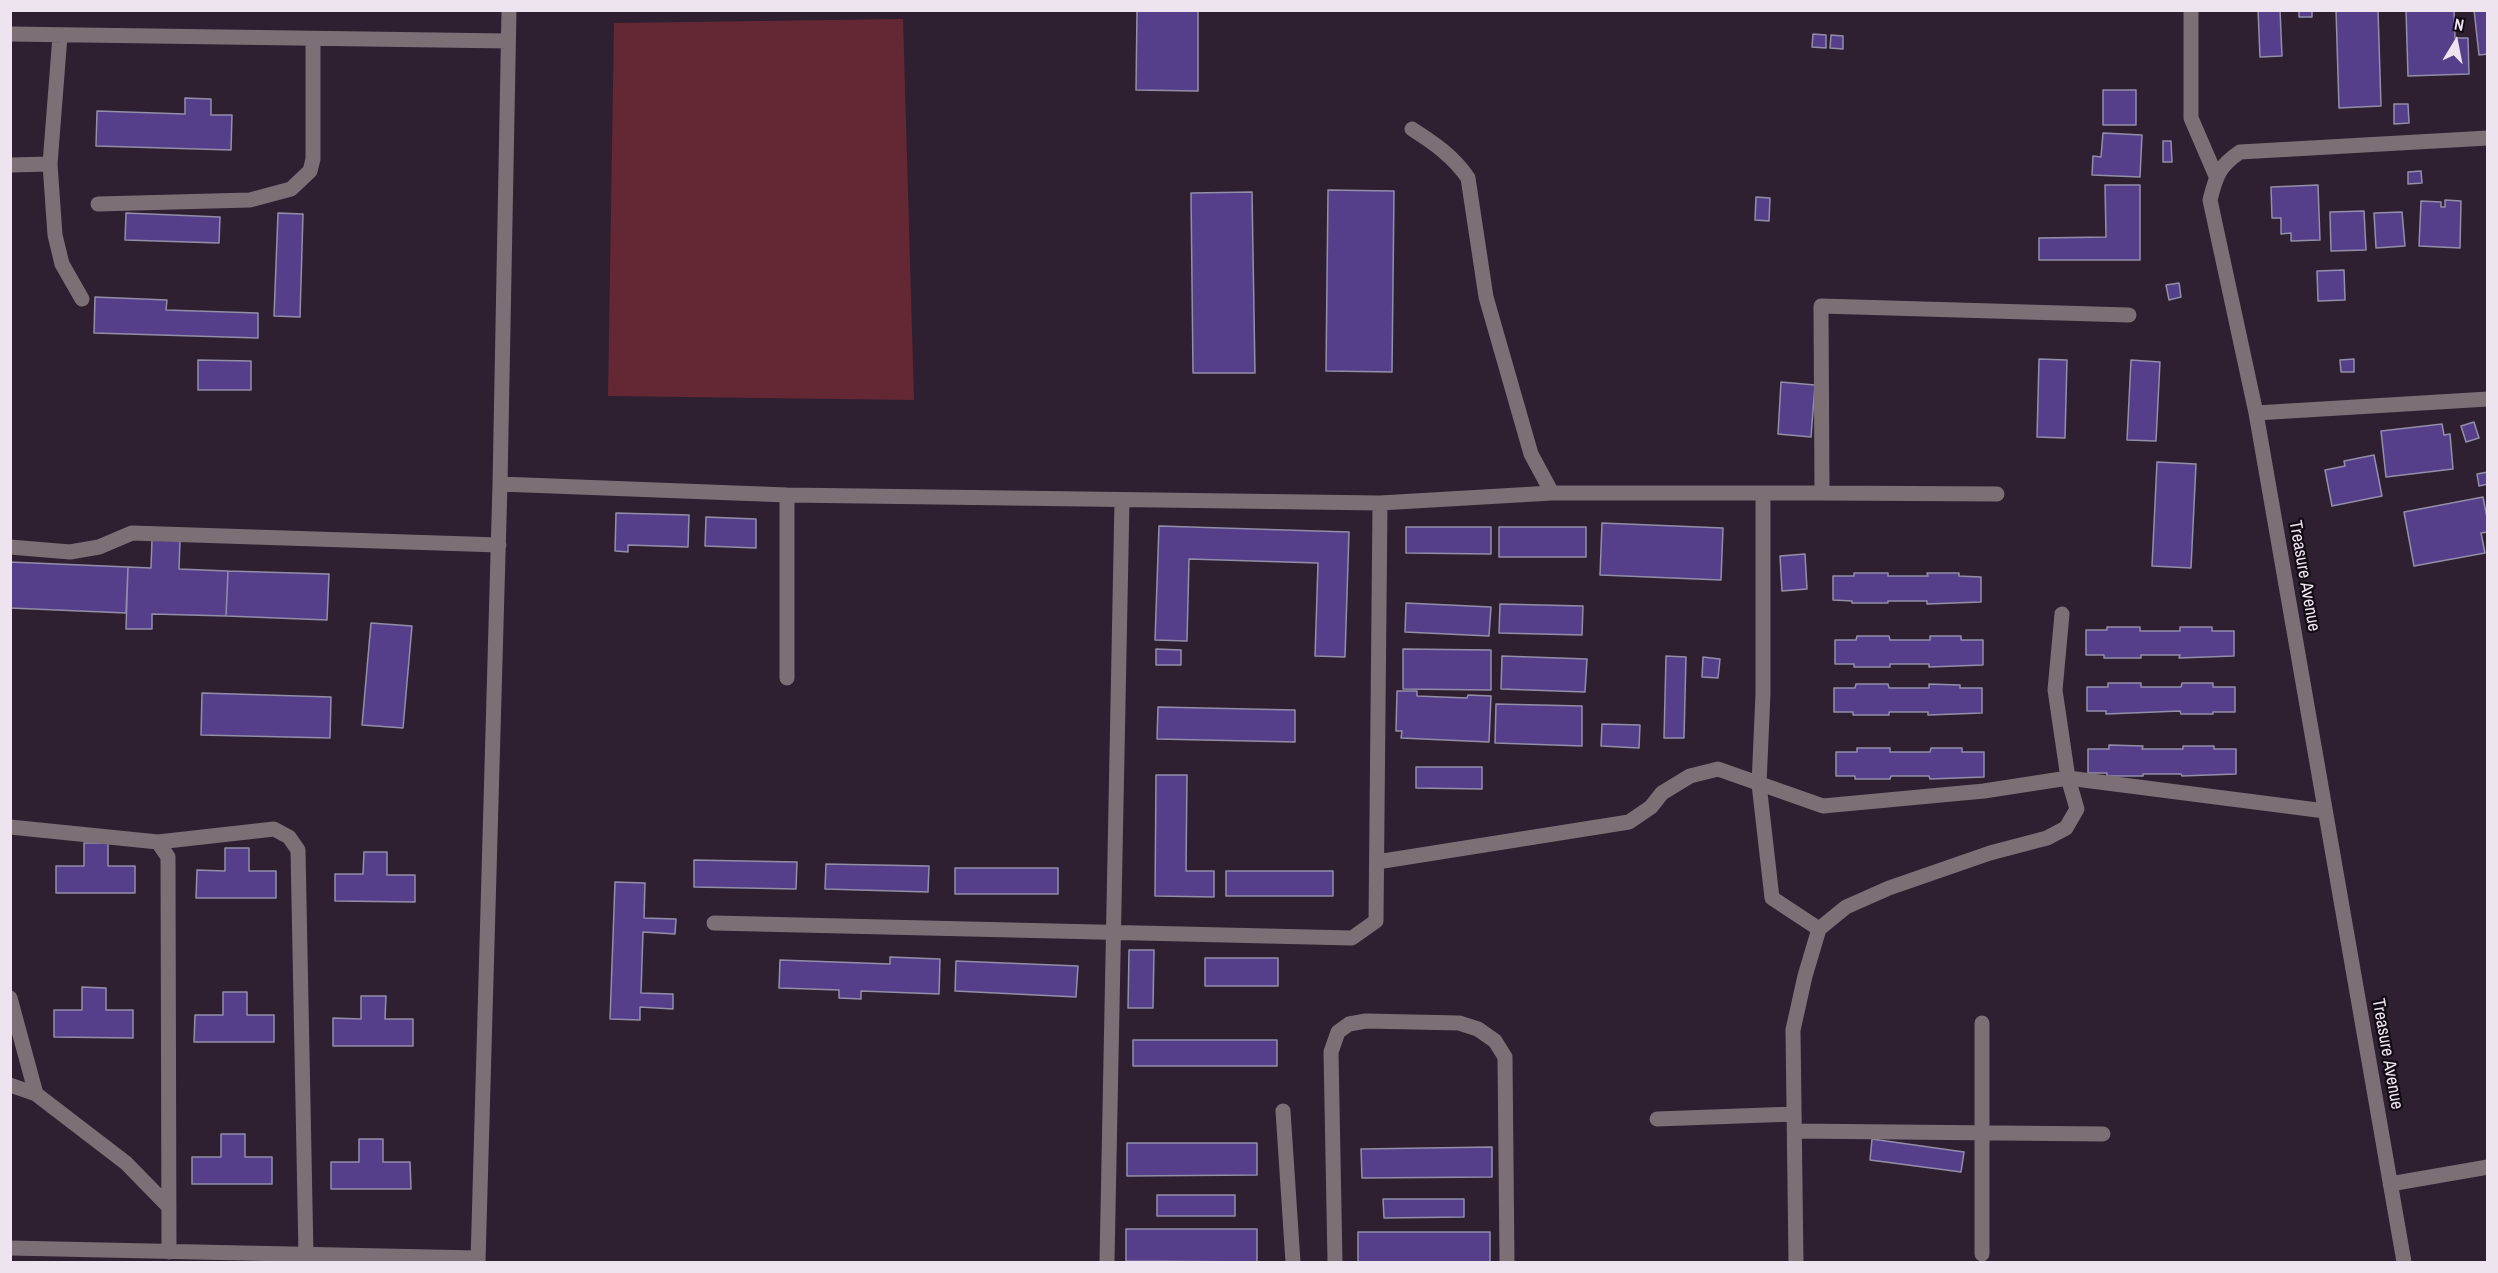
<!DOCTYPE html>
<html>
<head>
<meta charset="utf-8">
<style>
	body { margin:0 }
	#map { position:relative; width:2498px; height:1273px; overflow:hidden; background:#2e1f31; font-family:"Archivo Narrow",sans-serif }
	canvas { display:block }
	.frame { position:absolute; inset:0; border:12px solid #eee4f0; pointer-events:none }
	.north { position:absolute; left:2426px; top:12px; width:60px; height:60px; -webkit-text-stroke:4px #120b14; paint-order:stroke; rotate:10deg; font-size:16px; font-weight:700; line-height:24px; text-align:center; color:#eee4f0 }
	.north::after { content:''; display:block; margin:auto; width:21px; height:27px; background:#eee4f0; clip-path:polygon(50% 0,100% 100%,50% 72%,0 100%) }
</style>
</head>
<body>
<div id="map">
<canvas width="2498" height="1273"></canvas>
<div class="frame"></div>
<div class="north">N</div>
</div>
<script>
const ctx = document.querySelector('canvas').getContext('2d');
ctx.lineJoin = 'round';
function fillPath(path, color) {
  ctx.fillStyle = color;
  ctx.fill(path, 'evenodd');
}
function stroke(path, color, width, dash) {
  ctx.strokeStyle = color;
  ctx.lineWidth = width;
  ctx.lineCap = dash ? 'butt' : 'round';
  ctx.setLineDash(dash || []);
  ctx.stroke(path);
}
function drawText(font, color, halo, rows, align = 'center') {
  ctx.font = font + ' "Archivo Narrow",sans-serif';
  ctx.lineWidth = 4.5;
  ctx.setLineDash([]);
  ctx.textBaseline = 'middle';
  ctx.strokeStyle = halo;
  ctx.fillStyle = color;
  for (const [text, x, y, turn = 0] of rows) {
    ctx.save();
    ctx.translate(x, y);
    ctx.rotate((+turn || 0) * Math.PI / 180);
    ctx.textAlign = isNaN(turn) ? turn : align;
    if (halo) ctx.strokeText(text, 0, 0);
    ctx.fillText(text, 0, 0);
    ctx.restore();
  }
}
const green = new Path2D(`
	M903 19 914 400 608 396 614 23Z`);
const building = new Path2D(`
	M1137 10H1198V91L1136 90Z
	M2258 10H2280L2282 56 2260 57Z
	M2299 10H2312V17H2299Z
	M2336 10H2378L2381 106 2339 108Z
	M2406 10H2454L2455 38H2468L2469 74 2408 76Z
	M2474 10H2488V54L2479 55Z
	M1813 34 1826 35V48L1812 47Z
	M1831 35 1843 36V49L1830 48Z
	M2103 90H2136V125H2103Z
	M185 98 211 99V115H232L231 150 96 146 97 111 185 114Z
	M2394 104H2408L2409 123 2394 124Z
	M2103 133 2142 135 2140 177 2092 175 2093 156 2101 157Z
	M2163 141H2171L2172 162H2163Z
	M2421 171 2422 183 2408 184V172Z
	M2105 185H2140V260H2039V238L2106 237Z
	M2318 185 2320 240 2291 241V233L2281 234V218H2272L2271 187Z
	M1328 190 1394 191 1392 372 1326 371Z
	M1252 192 1255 373H1193L1191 193Z
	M1756 197 1770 198 1769 221 1755 220Z
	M2445 200 2461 201 2460 248 2419 246 2421 201 2441 202V207H2445Z
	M2364 211 2366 250 2331 251 2330 212Z
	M2402 212 2405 246 2376 248 2374 213Z
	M126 213 220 217 219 243 125 240Z
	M278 213 303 214 300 317 274 316Z
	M2344 270 2345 300 2318 301 2317 271Z
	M2179 283 2181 297 2169 300 2166 285Z
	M95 297 167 300 166 310 258 313V338L94 333Z
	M2039 359 2067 360 2065 438 2037 437Z
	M2354 359V372H2341L2340 360Z
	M198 360 251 361V390H198Z
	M2131 360 2160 362 2156 441 2127 440Z
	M1781 382 1815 385 1811 437 1778 434Z
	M2474 422 2479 438 2466 442 2461 426Z
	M2442 424 2444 435 2450 434 2453 469 2386 477 2381 431Z
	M2374 455 2382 496 2332 506 2325 470 2345 466 2344 461Z
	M2157 462 2196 464 2191 568 2152 566Z
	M2488 472V484L2479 486 2477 474Z
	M2483 497 2488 523V532L2481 533 2485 553 2414 566 2404 512Z
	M616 513 689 515 688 547 628 545V552L615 551Z
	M706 517 756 519V548L705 546Z
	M1602 523 1723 528 1721 580 1600 575Z
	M1159 526 1349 532 1345 657 1315 656 1318 563 1189 559 1187 641 1155 640Z
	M1406 527H1491V554L1406 553Z
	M1499 527H1586V557H1499Z
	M152 539 180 540 179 569 228 571 226 616 152 614V629H126L128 567 151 568Z
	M1805 554 1807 589 1782 591 1780 556Z
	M10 562 128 567 126 613 10 608Z
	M228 571 329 574 327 620 226 616Z
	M1854 573H1888V576H1928L1927 573H1959V576L1981 577V602L1927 604V601H1888V603H1852V601L1833 600V576H1854Z
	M1406 603 1491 607 1489 636 1405 632Z
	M1500 604 1583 606 1582 635 1499 633Z
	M371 623 412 626 403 728 362 725Z
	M2107 627H2140V631H2180V627H2212V631H2234V656L2179 658 2180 655H2141V658H2104V655H2086V630H2107Z
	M1857 636H1889L1890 640H1930V636H1961V640H1983V665L1929 667V664H1890V667H1854V664H1835V640H1856Z
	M1156 649 1181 650V665H1156Z
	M1403 649 1491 650V690L1403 689Z
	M1502 656 1587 659 1585 692 1501 689Z
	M1666 656 1686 657 1684 738H1664Z
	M1703 657 1720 659 1718 678 1702 677Z
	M2108 683H2141V687H2181L2182 683H2213V687H2235V712H2213V714H2181L2180 711 2106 714V711H2087V687H2108Z
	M1856 684H1888L1889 688H1929V684L1960 685V688H1982V713L1928 715V712H1889V715H1853V712H1834V688H1855Z
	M1397 691H1417V696L1467 698 1468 695 1491 696 1489 742 1401 738 1402 731H1396Z
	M202 693 331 697 330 738 201 735Z
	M1496 704 1582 706V746L1495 743Z
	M1158 707 1295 710V742L1157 739Z
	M1602 724 1640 725 1639 748 1601 746Z
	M2109 745 2143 746 2142 749H2183V746H2214V749H2236V774L2182 776 2181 774H2143V776H2107V773H2088V749H2109Z
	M1857 748H1890V752H1930L1931 748H1962V752H1984V777L1930 779 1929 776H1891L1890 779H1855V776H1836V752H1857Z
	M1416 767H1482V789L1416 788Z
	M1156 775H1187L1186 871H1214V897L1155 896Z
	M84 843H108V866H135V893H56V866H84Z
	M225 848H249V871H276V898H196L197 870 225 871Z
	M364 852H387V875H415V902L335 901V874H363Z
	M694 860 797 862 796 889 694 887Z
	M826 864 929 866 928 892 825 889Z
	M955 868H1058V894H955Z
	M1226 871H1333V896H1226Z
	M615 882 645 883 644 918 676 919 675 934 643 932 641 993 673 994V1009L640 1007V1020L610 1019Z
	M1129 950H1154L1153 1008H1128Z
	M890 957 940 959 939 994 861 991V999L839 998V990L779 988 780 960 890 964Z
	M1205 958H1278V986H1205Z
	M956 961 1078 966 1076 997 955 991Z
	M82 987 106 988V1010H133V1038L54 1037V1010H82Z
	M223 992H247V1015H274V1042H194L195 1015H223Z
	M361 996H386L385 1019H413V1046H333V1018L361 1019Z
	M1133 1040H1277V1066H1133Z
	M221 1134H245V1157H272V1184H192V1157H221Z
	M359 1139H383V1162H410L411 1189H331V1162H359Z
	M1872 1139 1964 1152 1961 1172 1870 1160Z
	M1127 1143H1257V1175L1127 1176Z
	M1492 1147V1177L1362 1178 1361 1149Z
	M1157 1195H1235V1216H1157Z
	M1383 1199H1464V1217L1384 1218Z
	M1126 1229H1257V1262L1126 1261Z
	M1358 1232H1490V1262H1358Z`);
const minor = new Path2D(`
	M2191 10V118L2216 176
	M10 34 508 41
	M60 36 50 164 55 235 62 264 82 299
	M1412 129C1434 143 1454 157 1468 178L1486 297 1531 454 1552 493
	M10 165 50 164
	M98 204 250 200 291 189 310 171 313 159V39
	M2256 413 2488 399
	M500 484 787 495 1380 503 1552 493H1763
	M1997 494 1822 493 1821 306 2129 315
	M10 547 70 552 99 547 132 533 499 545
	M787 678V495
	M10 827 158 842 168 857 169 1252
	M158 842 274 829 289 837 298 850 306 1255
	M1377 862 1629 822 1651 807 1662 793 1690 776 1718 769 1823 806 1984 791 2068 778 2325 811
	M714 923 1352 938 1376 921 1380 503
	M1819 929 1772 898 1759 784 1763 694V493H1822
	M10 998 36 1094
	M1982 1023V1254
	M10 1085 36 1094 126 1163 169 1207
	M1283 1111 1293 1262
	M1657 1119 1794 1114
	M1795 1131 2103 1134
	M2390 1184 2488 1167
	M10 1248 478 1258
	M478 1262 500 484 509 10
	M1107 1262 1122 500
	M1335 1262 1331 1052 1338 1032 1349 1024 1366 1021 1459 1023 1478 1029 1495 1041 1505 1057 1507 1262
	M1796 1262 1793 1030 1805 976 1819 929 1846 907 1889 888 1990 853 2047 838 2066 828 2077 809 2068 778 2055 690 2062 614
	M2404 1262 2256 413 2210 200C2216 176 2219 166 2240 152L2488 138`);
const streetNames = [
	["Treasure Avenue",2304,576,80],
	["Treasure Avenue",2387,1054,80]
];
fillPath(green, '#642834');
fillPath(building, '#563f8a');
stroke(building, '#948ea9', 1.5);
stroke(minor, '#7c6f76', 15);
drawText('18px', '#eee4f0', '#120b14', streetNames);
</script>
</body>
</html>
